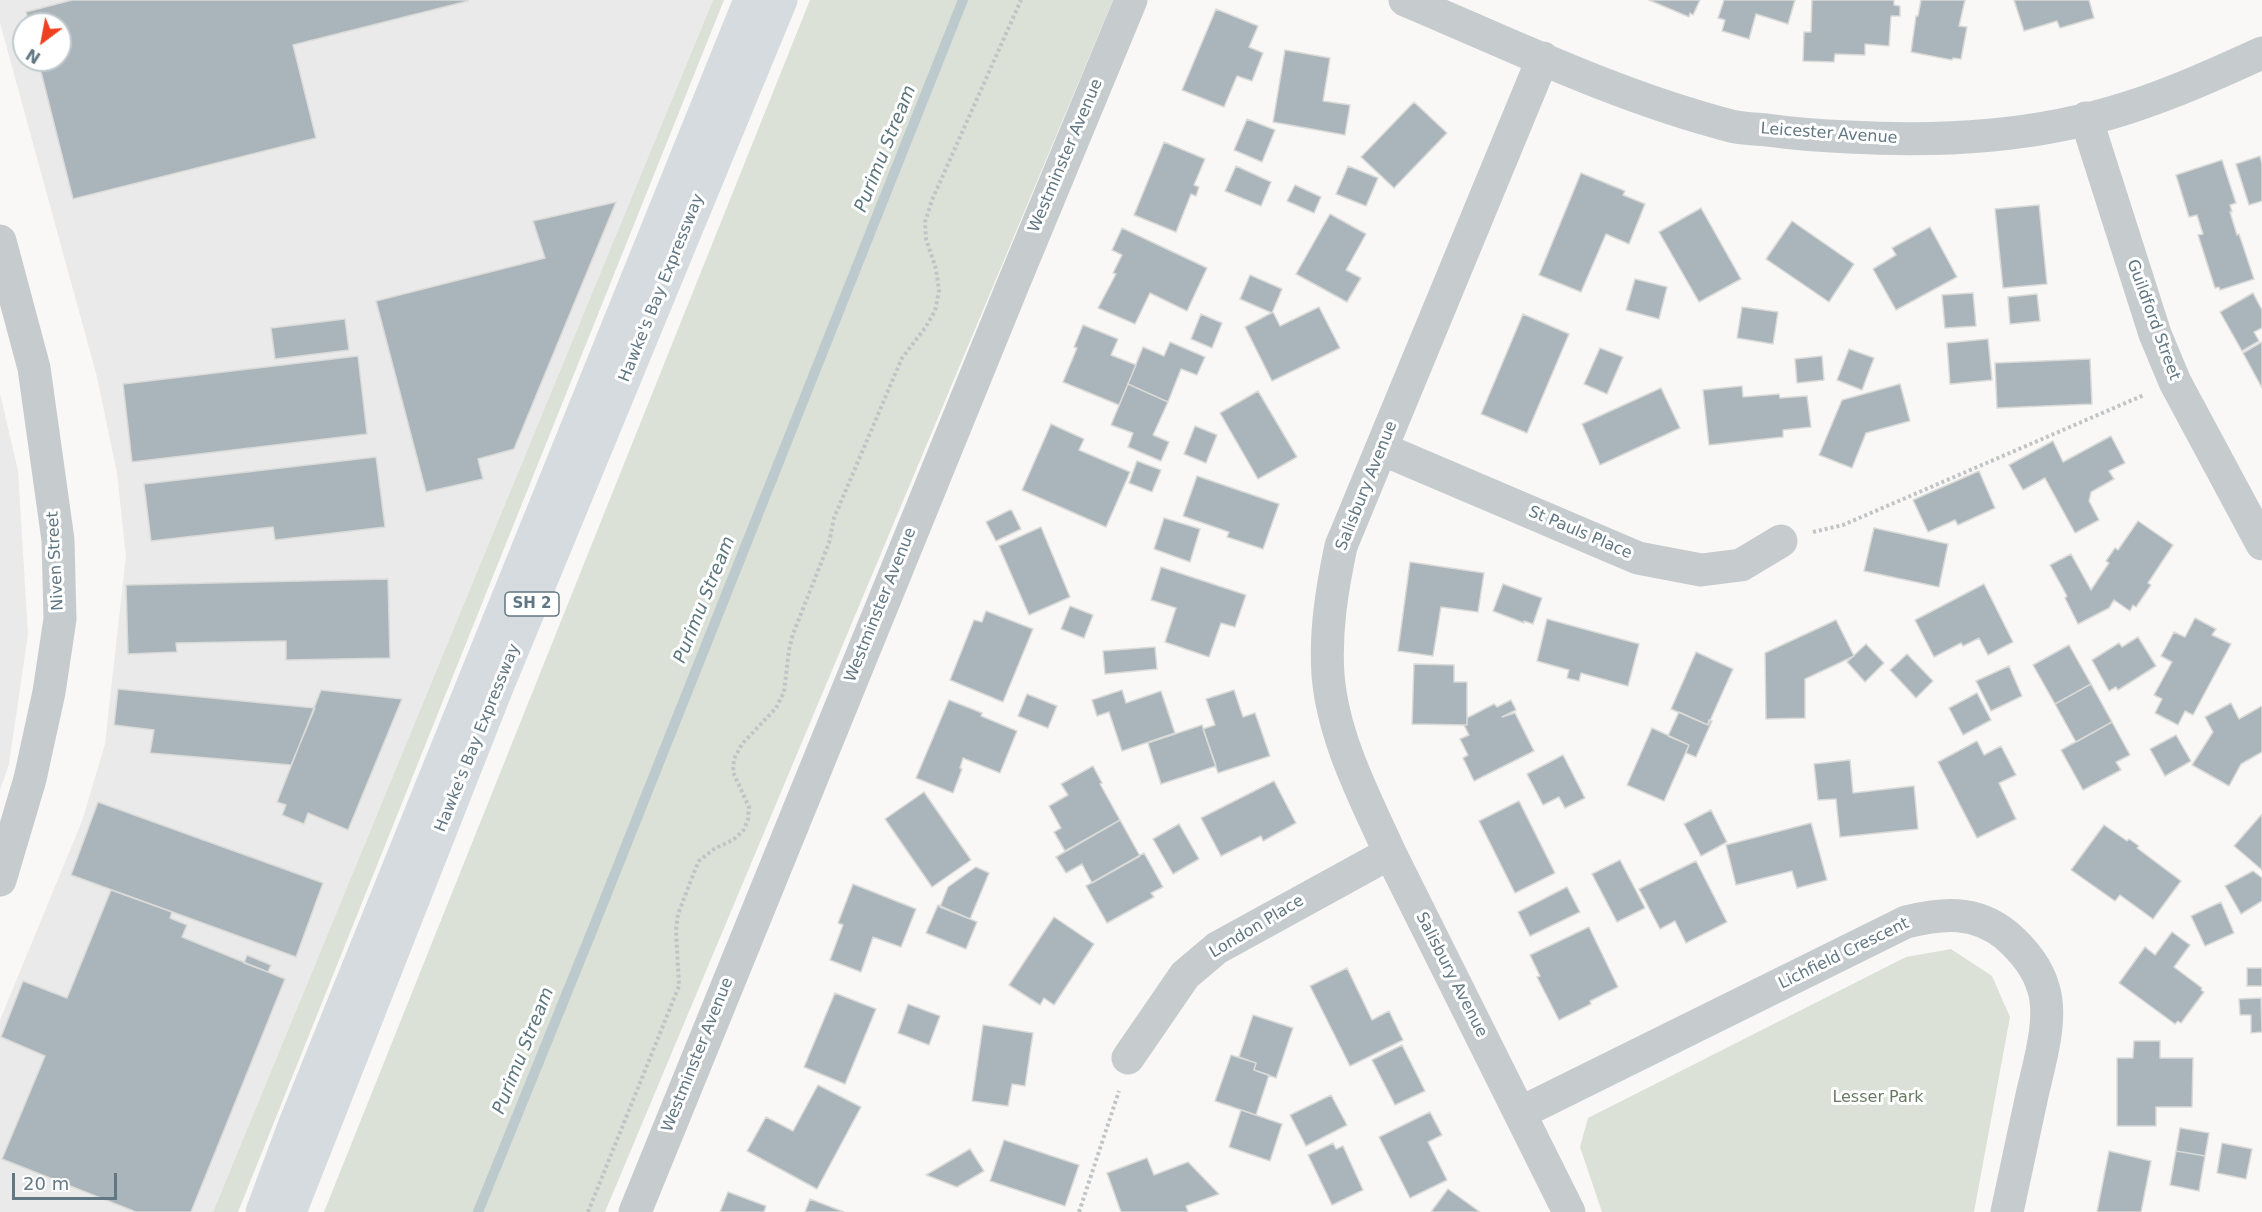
<!DOCTYPE html>
<html>
<head>
<meta charset="utf-8">
<style>
	body { margin:0 }
	#map { position:relative; width:2262px; height:1212px; overflow:hidden; background:#f9f8f6; font-family:"DejaVu Sans",sans-serif }
	canvas { display:block }
	.north { position:absolute; left:12px; top:12px; width:60px; height:60px; box-sizing:border-box; background:#fff; border:2px solid #c0c9cd; border-radius:50%; rotate:212deg; font-size:16px; font-weight:700; line-height:24px; text-align:center; color:#617783 }
	.north::after { content:''; display:block; margin:auto; width:21px; height:27px; background:#ef401f; clip-path:polygon(50% 0,100% 100%,50% 72%,0 100%) }
	.scale { position:absolute; left:12px; top:1173px; width:105px; height:27px; box-sizing:border-box; border:3px solid #617783; border-top:0; padding-left:8px; font-size:18px; line-height:21px; white-space:nowrap; color:#617783; -webkit-text-stroke:4px #fff; paint-order:stroke }
</style>
</head>
<body>
<div id="map">
<canvas width="2262" height="1212"></canvas>
<div class="north">N</div>
<div class="scale">20 m</div>
</div>
<script>
const ctx = document.querySelector('canvas').getContext('2d');
ctx.lineJoin = 'round';
function fillPath(path, color) {
  ctx.fillStyle = color;
  ctx.fill(path, 'evenodd');
}
function stroke(path, color, width, dash) {
  ctx.strokeStyle = color;
  ctx.lineWidth = width;
  ctx.lineCap = dash ? 'butt' : 'round';
  ctx.setLineDash(dash || []);
  ctx.stroke(path);
}
function drawText(font, color, halo, rows, align = 'center') {
  ctx.font = font + ' "DejaVu Sans",sans-serif';
  ctx.lineWidth = 6;
  ctx.setLineDash([]);
  ctx.textBaseline = 'middle';
  ctx.strokeStyle = halo;
  ctx.fillStyle = color;
  for (const [text, x, y, turn = 0] of rows) {
    ctx.save();
    ctx.translate(x, y);
    ctx.rotate((+turn || 0) * Math.PI / 180);
    ctx.textAlign = isNaN(turn) ? turn : align;
    if (halo) ctx.strokeText(text, 0, 0);
    ctx.fillText(text, 0, 0);
    ctx.restore();
  }
}
const built = new Path2D(`
	M0 0H713L213 1212H0V1020L82 821 105 744 126 556 117 473 97 377 0 23ZM24 24H60V60H24Z
	M0 393 18 471 28 634 9 764 0 790Z`);
const green = new Path2D(`
	M713 0H724L238 1212H213Z
	M810 0H1113L605 1212H324Z
	M1951 949 1992 976 2010 1017 1974 1212H1602L1580 1147 1588 1118 1906 957Z`);
const stream = new Path2D(`
	M478 1212 594 926 963 0`);
const building = new Path2D(`
	M72 0H468V1L293 45 316 138 73 199 38 60H60V24H29L26 12Z
	M1649 0H1700L1693 15 1690 13 1689 17Z
	M1724 0H1795L1788 24 1756 14 1749 39 1722 31 1725 20 1718 18Z
	M1812 0H1894V5L1900 6V16H1891L1889 46 1865 44V55L1835 54 1834 62 1803 61 1804 32H1811Z
	M1921 0H1965L1959 26 1967 27 1961 59 1953 58 1952 60 1911 52 1916 16H1918Z
	M2014 0H2089L2094 18 2060 28 2057 21 2024 31Z
	M1216 9 1258 26 1249 47 1263 53 1252 81 1237 76 1224 107 1182 90Z
	M1285 50 1330 58 1323 101 1350 105 1345 135 1273 122Z
	M1414 102 1447 133 1394 188 1361 157Z
	M1247 119 1275 130 1262 162 1234 150Z
	M1164 142 1205 159 1194 185 1199 187 1196 196 1191 194 1176 232 1134 215Z
	M2260 156 2262 164V201L2249 205 2236 164Z
	M2222 160 2236 203 2230 205 2232 212H2230L2237 235 2239 234 2254 279 2220 290 2219 287 2215 288 2198 235 2203 234 2197 215 2189 217 2176 175Z
	M1236 166 1271 182 1261 206 1225 191Z
	M1348 166 1378 178 1366 206 1336 194Z
	M1581 173 1625 191 1623 195 1645 204 1629 244 1606 234 1581 292 1539 275Z
	M1295 185 1321 197 1314 213 1287 201Z
	M616 202 514 449 478 459 483 479 426 492 376 301 545 258 533 221Z
	M2039 205 2047 284 2003 288 1995 209Z
	M1701 208 1741 279 1699 302 1659 232Z
	M1330 214 1366 234 1346 270 1361 278 1347 302 1296 274Z
	M1792 221 1854 264 1829 302 1766 259Z
	M1930 227 1957 277 1896 310 1873 269 1896 255 1892 248Z
	M1122 228 1207 268 1187 311 1150 293 1135 324 1098 308 1116 274 1113 273 1122 255 1112 250Z
	M1250 275 1282 289 1272 313 1240 299Z
	M1635 279 1667 287 1659 319 1626 310Z
	M1973 293 1976 326 1945 328 1942 295Z
	M2253 293 2262 310V328L2254 332 2259 341 2242 351 2220 312Z
	M2037 294 2040 321 2010 324 2008 297Z
	M1319 307 1340 348 1272 381 1245 327 1273 312 1280 326Z
	M1742 307 1778 312 1773 344 1737 338Z
	M1201 314 1222 323 1212 348 1191 339Z
	M1523 314 1569 334 1527 433 1481 414Z
	M345 319 349 350 275 359 271 328Z
	M1083 325 1118 339 1111 355 1136 365 1119 405 1063 382 1077 348 1074 347Z
	M1988 339 1992 380 1950 384 1947 343Z
	M1170 342 1205 357 1197 375 1181 369 1168 402 1128 384 1143 347 1164 356Z
	M2262 342V388L2243 353Z
	M1600 348 1623 357 1607 394 1584 384Z
	M1849 349 1874 358 1862 390 1837 380Z
	M358 356 367 434 132 462 123 384Z
	M1822 356 1824 380 1797 383 1795 359Z
	M2090 359 2092 404 1997 408 1995 363Z
	M1128 384 1168 402 1153 435 1169 442 1161 461 1128 447 1133 433 1111 425Z
	M1900 384 1910 421 1866 433 1852 468 1819 455 1842 400Z
	M1742 386 1743 397 1779 394 1780 398 1807 396 1811 427 1783 430V437L1709 445 1703 390Z
	M1661 388 1680 428 1600 465 1582 424Z
	M1258 391 1297 457 1258 479 1220 413Z
	M1051 424 1084 439 1079 450 1130 472 1106 527 1022 490Z
	M1195 426 1217 435 1206 463 1184 454Z
	M2111 436 2125 463 2109 471 2114 479 2091 492 2089 501 2099 520 2075 533 2045 478 2023 490 2009 465 2053 441 2063 462Z
	M376 457 385 527 275 540 273 527 151 541 144 484Z
	M1137 461 1161 470 1152 492 1129 483Z
	M1979 471 1995 508 1958 525 1955 520 1928 532 1913 500Z
	M1197 476 1279 504 1263 549 1227 537 1229 532 1183 516Z
	M1010 510 1012 511 1021 529 996 541 986 522Z
	M1164 518 1200 529 1190 562 1154 549Z
	M2138 521 2173 545 2148 583 2151 585 2136 607 2133 605 2130 611 2114 600 2109 608 2078 624 2065 598 2067 596 2050 565 2071 554 2091 590 2109 563 2106 561 2115 548 2118 550Z
	M1041 527 1070 597 1029 615 999 546Z
	M1874 528 1948 544 1939 587 1864 571Z
	M1410 562 1484 573 1478 612 1441 607 1433 656 1398 651Z
	M1161 567 1246 595 1235 627 1221 623 1209 657 1165 642 1176 608 1151 600Z
	M388 579 390 658 286 660V641L176 643 177 652 128 654 126 585Z
	M1503 584 1542 598 1533 624 1524 621V623L1493 611Z
	M1984 584 2013 642 1988 655 1979 638 1963 646 1961 643 1934 657 1915 620Z
	M1070 606 1093 615 1084 638 1061 629Z
	M986 611 1033 629 1003 702 950 680 974 620 982 622Z
	M2195 618 2216 629 2212 635 2231 644 2193 715 2185 711 2178 725 2155 713 2162 699 2154 695 2172 662 2161 656 2174 632 2185 637Z
	M1547 619 1639 644 1628 686 1581 673 1579 681 1567 678 1569 670 1537 661Z
	M1836 620 1854 656 1805 679V718L1766 719 1765 653Z
	M2138 637 2156 666 2118 690 2116 687 2109 691 2092 660 2119 643 2122 647Z
	M1866 644 1884 663 1865 682 1847 662Z
	M2069 645 2091 684 2055 704 2033 665Z
	M1155 647 1157 669 1105 674 1103 651Z
	M1696 652 1733 669 1708 725 1671 709Z
	M1907 654 1933 681 1916 698 1890 670Z
	M1414 664 1454 665V682H1467V725L1412 724Z
	M2009 666 2022 696 1991 711 1976 681Z
	M2091 684 2112 722 2076 742 2055 704Z
	M118 689 315 708 291 765 150 753 154 730 114 725Z
	M321 690 402 699 348 830 308 813 304 824 282 815 286 805 277 802Z
	M1122 690 1126 703 1161 691 1175 733 1122 751 1109 712 1097 716 1092 700Z
	M1234 690 1243 717 1255 713 1270 756 1218 773 1203 729 1215 725 1206 699Z
	M1977 693 1991 720 1963 735 1949 708Z
	M1027 694 1057 706 1048 728 1018 716Z
	M949 700 982 713 981 716 1017 731 1000 773 963 758 960 768 962 769 953 793 916 778Z
	M1511 700 1516 710 1502 717 1515 713 1534 751 1474 781 1463 758 1468 755 1460 739 1469 735 1464 725H1467V718L1494 704 1497 707Z
	M2231 703 2239 719 2262 706V752L2241 764 2229 786 2192 765 2213 732 2205 717Z
	M1679 712 1708 725 1709 720 1712 721 1696 757 1686 753 1689 745 1668 736Z
	M2112 722 2130 755 2116 762 2121 770 2083 790 2061 750Z
	M1202 725 1216 766 1161 784 1148 743Z
	M1652 728 1689 745 1664 801 1627 785Z
	M2176 735 2191 761 2165 776 2150 749Z
	M1977 741 1984 755 2001 746 2016 775 1999 783 2016 819 1977 838 1938 762Z
	M1563 755 1585 798 1565 808 1559 797 1543 805 1527 774Z
	M1850 760 1853 793 1914 786 1918 829 1840 837 1836 799 1818 800 1814 764Z
	M1093 766 1102 783 1100 784 1120 820 1065 851 1054 832 1061 828 1049 806 1068 795 1061 784Z
	M1274 781 1296 823 1263 841 1261 836 1221 856 1201 818Z
	M924 792 971 860 932 887 885 819Z
	M1519 801 1555 873 1515 893 1479 821Z
	M98 802 323 883 296 957 71 875Z
	M1711 810 1727 842 1701 856 1684 824Z
	M2262 814V870L2234 846Z
	M1120 820 1140 856 1092 883 1082 864 1066 873 1056 857Z
	M1811 823 1827 880 1797 888 1792 871 1736 885 1726 845Z
	M1179 824 1199 859 1173 874 1153 839Z
	M2104 825 2127 841 2129 839 2139 846 2137 848 2181 881 2153 919 2120 895 2115 901 2071 870Z
	M1144 853 1163 887 1151 893 1154 897 1107 923 1086 886Z
	M1620 860 1645 908 1617 922 1592 874Z
	M1696 861 1727 922 1686 943 1675 921 1660 929 1639 889Z
	M976 867 989 873 970 919 940 907 948 887Z
	M2253 871 2262 878V901L2241 914 2225 886Z
	M853 884 916 909 901 947 873 937 861 972 830 960 843 925 838 923Z
	M1567 887 1580 912 1530 936 1518 912Z
	M111 890 172 912 170 918 187 925 182 937 285 979 191 1212H136L2 1159 45 1056 1 1037 23 981 67 998Z
	M2221 902 2234 933 2205 946 2191 916Z
	M938 905 977 922 966 949 926 933Z
	M1054 917 1094 944 1054 1005 1044 998 1040 1005 1009 985Z
	M1589 927 1618 987 1590 1001 1591 1004 1559 1020 1537 977 1540 976 1530 955Z
	M2172 932 2190 945 2174 967 2202 988 2201 990 2204 992 2181 1023 2178 1021 2175 1024 2119 983 2145 947 2155 955Z
	M247 955 271 965 268 972 244 963Z
	M1347 968 1372 1020 1389 1011 1403 1040 1350 1066 1310 986Z
	M2247 968H2262V986H2247Z
	M835 993 876 1009 845 1084 804 1067Z
	M2261 998 2262 1032 2251 1033V1015H2240L2239 999Z
	M908 1004 940 1016 929 1045 898 1033Z
	M1253 1015 1293 1028 1276 1078 1254 1070 1256 1063 1239 1057Z
	M983 1025 1033 1033 1025 1086 1012 1084 1008 1106 972 1101Z
	M2134 1041H2160V1058H2193L2192 1107H2156V1126H2117V1058H2133Z
	M1402 1045 1425 1091 1395 1105 1372 1060Z
	M1231 1055 1256 1063 1254 1070 1269 1075 1256 1115 1215 1101Z
	M818 1085 861 1107 817 1189 747 1151 766 1117 793 1131Z
	M1331 1095 1347 1125 1306 1146 1290 1115Z
	M1241 1110 1282 1124 1270 1161 1229 1147Z
	M1430 1112 1442 1135 1428 1142 1447 1180 1410 1198 1379 1137Z
	M2180 1128 2209 1133 2205 1156 2176 1151Z
	M1004 1140 1079 1165 1065 1206 990 1181Z
	M1333 1143 1336 1149 1343 1146 1363 1190 1332 1205 1308 1155Z
	M2222 1143 2252 1149 2246 1179 2217 1173Z
	M970 1149 984 1171 957 1187 926 1175Z
	M2109 1151 2151 1161 2141 1212H2097Z
	M2176 1151 2205 1156 2199 1191 2170 1185Z
	M1147 1158 1154 1175 1188 1162 1219 1194 1186 1206 1188 1212H1121L1107 1173Z
	M1448 1189 1480 1212H1431Z
	M728 1192 766 1206 764 1212H720Z
	M810 1199 844 1212H805Z`);
const path = new Path2D(`
	M1813 532 1843 525 2144 395
	M588 1212 679 986 676 930 678 914 693 875 699 861 714 849 733 840 743 831 748 820 749 807 733 772 734 759 742 744 776 708 784 692 789 650 793 634 829 543 834 518 902 358 925 328 935 311 939 291 936 269 926 239 925 222 932 200 1021 0
	M1079 1212 1119 1091`);
const street = new Path2D(`
	M1405 0C1512 45 1618 97 1731 126 1743 129 1756 129 1767 130 1795 134 1822 136 1849 137 1943 142 2037 137 2127 108 2174 93 2218 73 2262 53
	M1543 58 1341 546C1332 589 1325 631 1328 675 1333 737 1364 796 1390 853L1569 1212
	M2086 118 2155 334 2175 382 2262 544
	M0 241 34 368 58 540 60 619 49 692 30 779 0 880
	M1382 449 1638 558 1701 570 1741 565 1781 541
	M1128 1058 1185 975 1217 948 1390 853
	M1520 1113 1906 922C1942 913 1975 910 2006 935 2021 948 2037 967 2043 987 2054 1019 2038 1067 2031 1100 2023 1137 2015 1175 2007 1212
	M635 1212 1012 287 1131 0`);
const highway = new Path2D(`
	M262 1212 294 1126 750 0
	M290 1212 496 690 781 0`);
const shields = [
	[532,604,54]
];
const shieldNames = [
	["SH 2",532,604]
];
const streetNames = [
	["Leicester Avenue",1829,134,4],
	["Westminster Avenue",1066,156,-67],
	["Hawke's Bay Expressway",662,288,-68],
	["Guildford Street",2153,320,70],
	["Salisbury Avenue",1367,486,-68],
	["St Pauls Place",1580,533,23],
	["Niven Street",56,561,-93],
	["Westminster Avenue",881,605,-68],
	["Hawke's Bay Expressway",478,738,-68],
	["London Place",1257,927,-31],
	["Lichfield Crescent",1844,954,-26],
	["Salisbury Avenue",1451,975,63],
	["Westminster Avenue",698,1055,-68]
];
const parkNames = [
	["Lesser Park",1878,1098]
];
const waterNames = [
	["Purimu Stream",886,149,-68],
	["Purimu Stream",705,600,-68],
	["Purimu Stream",524,1051,-68]
];
fillPath(built, '#e9eae9');
fillPath(green, '#dbe1d6');
stroke(stream, '#bccace', 10);
fillPath(building, '#a9b5ba');
stroke(building, '#dadad8', 1.5);
stroke(path, '#c1c4c6', 4, [3, 3]);
stroke(street, '#c6cbce', 33);
stroke(highway, '#d5dbde', 33);
for (const [x, y, w] of shields) {
  const box = new Path2D();
  box.roundRect(x - w / 2, y - 12, w, 24, 4.5);
  ctx.fillStyle = '#fff';
  ctx.fill(box);
  stroke(box, '#617783', 1.5);
}
drawText('bold 15px', '#617783', null, shieldNames);
drawText('16px', '#617783', '#fff', streetNames);
drawText('16px', '#677a61', '#fff', parkNames);
drawText('italic 18px', '#5c767d', '#fff', waterNames);
</script>
</body>
</html>
